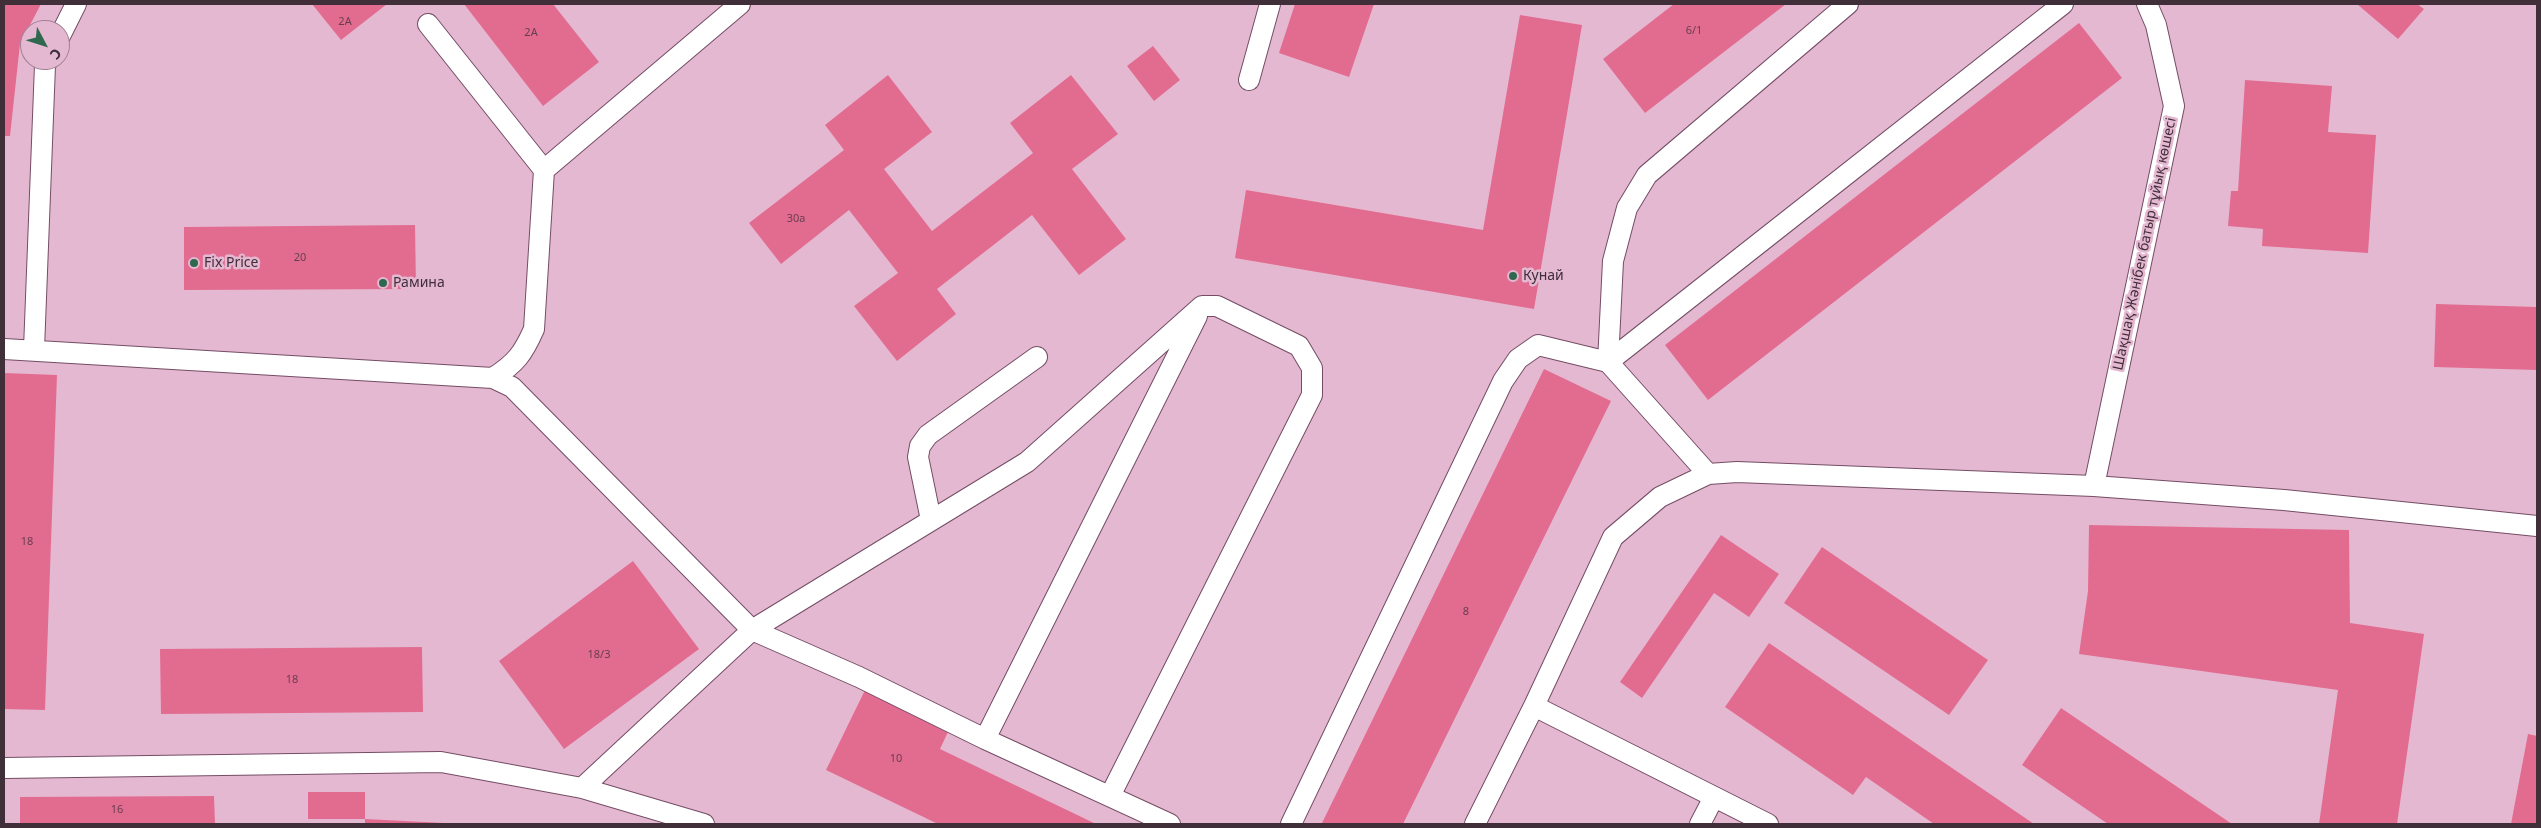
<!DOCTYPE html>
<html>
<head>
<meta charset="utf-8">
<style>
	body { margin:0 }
	#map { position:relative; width:2541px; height:828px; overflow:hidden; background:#e5b8d2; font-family:"Noto Sans",sans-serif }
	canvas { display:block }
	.frame { position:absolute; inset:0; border:5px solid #402e39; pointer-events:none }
	.north { position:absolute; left:20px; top:20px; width:50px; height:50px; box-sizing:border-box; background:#e5b8d2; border:1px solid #a38195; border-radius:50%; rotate:130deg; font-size:14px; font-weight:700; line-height:20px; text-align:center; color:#402e39 }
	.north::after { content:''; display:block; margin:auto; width:18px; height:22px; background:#30674f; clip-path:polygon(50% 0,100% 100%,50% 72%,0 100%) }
</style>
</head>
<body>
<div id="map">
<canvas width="2541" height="828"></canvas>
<div class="frame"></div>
<div class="north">С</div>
</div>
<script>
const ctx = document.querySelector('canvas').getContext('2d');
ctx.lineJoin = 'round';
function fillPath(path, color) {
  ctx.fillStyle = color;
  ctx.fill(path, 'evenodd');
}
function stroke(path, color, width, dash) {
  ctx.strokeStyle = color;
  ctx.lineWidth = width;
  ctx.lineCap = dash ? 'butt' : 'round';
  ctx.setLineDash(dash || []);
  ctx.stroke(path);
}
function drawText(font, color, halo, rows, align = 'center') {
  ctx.font = font + ' "Noto Sans",sans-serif';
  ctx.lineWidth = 5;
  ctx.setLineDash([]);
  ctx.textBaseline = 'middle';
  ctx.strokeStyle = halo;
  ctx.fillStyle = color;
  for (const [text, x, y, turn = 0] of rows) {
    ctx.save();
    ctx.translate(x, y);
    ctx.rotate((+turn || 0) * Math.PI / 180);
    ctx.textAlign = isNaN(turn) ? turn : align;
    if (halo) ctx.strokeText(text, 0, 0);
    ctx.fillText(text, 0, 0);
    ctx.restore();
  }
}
const building = new Path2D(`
	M4 4H41L20 44 10 136H4Z
	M312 4H387L341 40Z
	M464 4H553L599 62 543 106Z
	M1295 4H1374L1349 77 1279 53Z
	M1674 4H1786L1645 113 1603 59Z
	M2357 4H2417L2424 9 2398 39Z
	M1520 15 1582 25 1534 309 1235 258 1246 190 1483 230Z
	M2079 23 2122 78 1708 400 1665 345Z
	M1153 46 1180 80 1154 101 1127 66Z
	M888 75 932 132 884 169 932 231 1033 153 1010 123 1071 75 1118 134 1072 169 1126 239 1079 275 1032 215 937 289 956 314 897 361 854 306 898 273 849 210 781 264 749 223 844 150 825 125Z
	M2245 80 2332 86 2328 132 2376 135 2368 253 2262 246 2263 229 2228 226 2231 191H2238Z
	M415 225 416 289 184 290V227Z
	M2436 304 2537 307V370L2434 367Z
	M1544 369 1611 401 1403 824 1322 823Z
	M4 373 57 375 45 710 4 709Z
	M2089 525 2349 530 2350 623 2424 634 2397 824H2319L2338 690 2079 654 2088 591Z
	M1721 535 1779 574 1749 617 1714 593 1642 698 1620 682Z
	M1822 547 1988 660 1949 715 1784 603Z
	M633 561 699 649 564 749 499 661Z
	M1769 643 2034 824H1934L1866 777 1853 795 1725 707Z
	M422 647 423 712 161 714 160 649Z
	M866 688 948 732 940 749 1096 824H938L826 770Z
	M2061 708 2232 824H2108L2022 765Z
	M2528 734 2537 736V824H2511Z
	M308 792H365V819H308Z
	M214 796 215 824H20V797Z
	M365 819 444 823V824H365Z`);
const service = new Path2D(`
	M428 24 544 170
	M60 36 76 4
	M1249 80 1270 4
	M4 349 493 378 512 387 752 630 582 788
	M34 349 45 65 48 60
	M493 378C516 363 523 354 534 329L544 170 740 4
	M1708 474 1608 362 1613 261 1627 208 1647 175 1848 4
	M2094 486 2174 106 2156 25 2147 4
	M931 520 918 457 920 446 928 435 1037 357
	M752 630 1027 462 1202 306H1217L1299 346 1312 368V395L1110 796
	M752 630 859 677 985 739 1170 824
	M1534 706 1768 824
	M985 739 1197 316
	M4 768 441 762 582 788 704 824
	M1291 824 1503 381 1518 359 1538 345 1608 362 2063 4
	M1475 824 1534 706 1613 537 1660 497 1708 474 1737 472 2094 486 2284 500 2537 526
	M1700 824 1714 797`);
const markers = [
	[194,263,5,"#30674f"],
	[1513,276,5,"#30674f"],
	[383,283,5,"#30674f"]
];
const numberNames = [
	["2А",345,22],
	["6/1",1694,31],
	["2А",531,33],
	["30а",796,219],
	["20",300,258],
	["18",27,542],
	["8",1466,612],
	["18/3",599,655],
	["18",292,680],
	["10",896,759],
	["16",117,810]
];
const streetNames = [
	["Шақшақ Жәнібек батыр тұйық көшесі",2145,244,-78]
];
const poiNames = [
	["Fix Price",204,263],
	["Кунай",1523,276],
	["Рамина",393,283]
];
fillPath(building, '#e26c90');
stroke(service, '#744d65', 22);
stroke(service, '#fff', 20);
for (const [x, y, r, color] of markers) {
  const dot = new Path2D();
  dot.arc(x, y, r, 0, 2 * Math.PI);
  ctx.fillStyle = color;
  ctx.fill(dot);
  stroke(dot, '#e5b8d2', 2);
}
drawText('11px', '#683e4f', null, numberNames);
drawText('14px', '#402e39', '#e5b8d2', streetNames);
drawText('14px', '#402e39', '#e5b8d2', poiNames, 'left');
</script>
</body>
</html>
